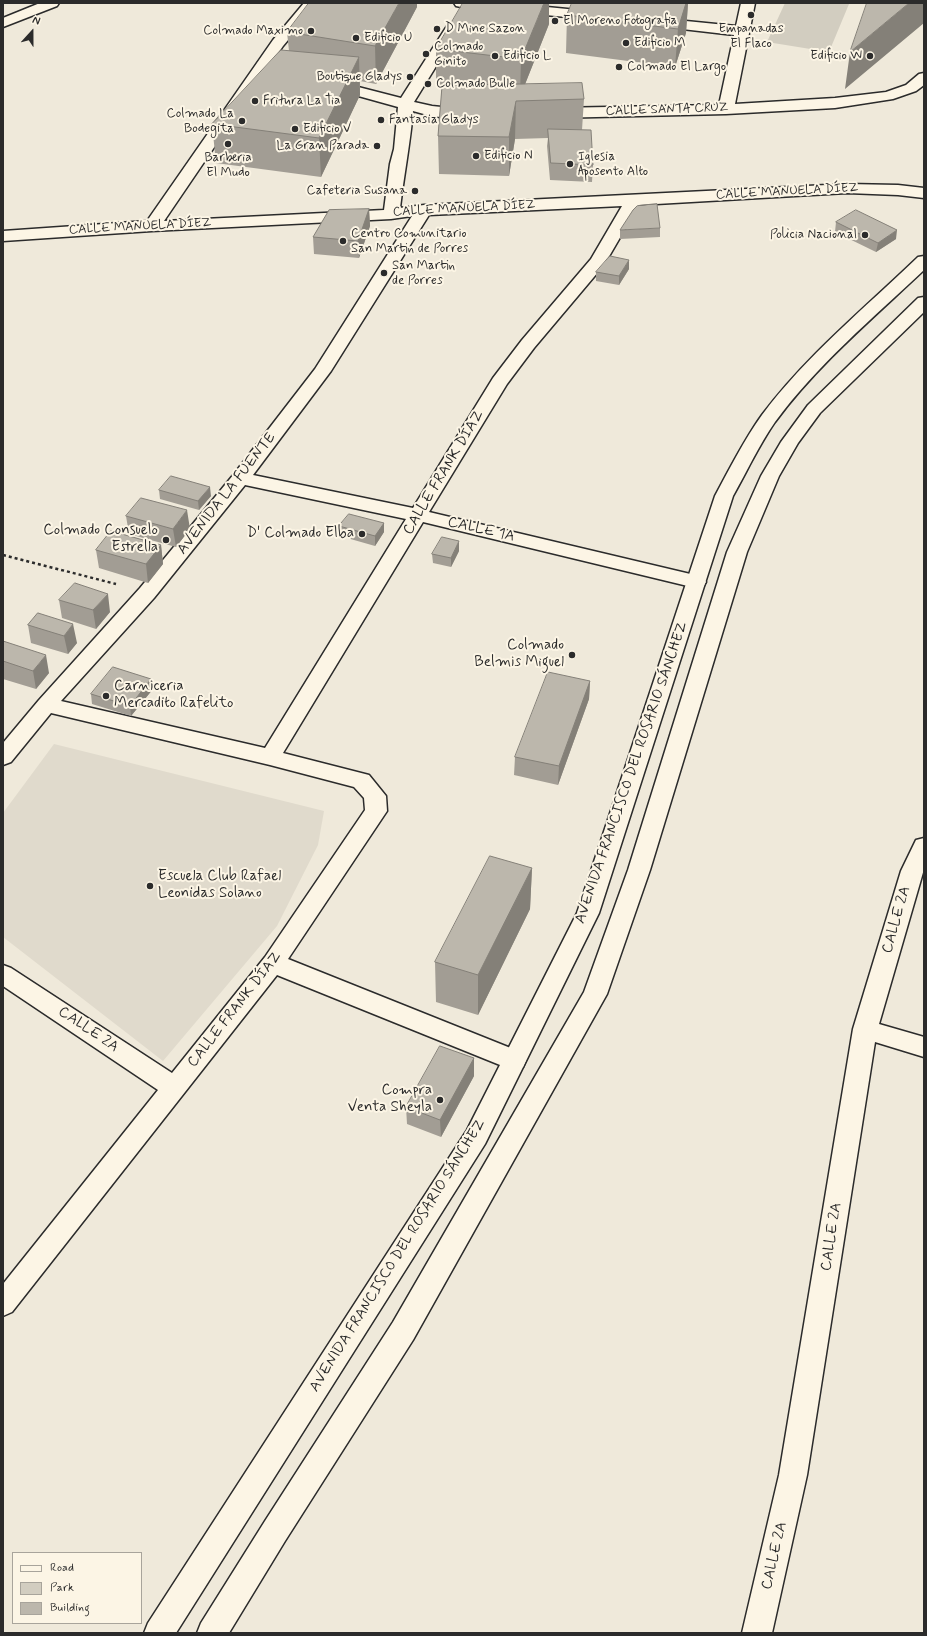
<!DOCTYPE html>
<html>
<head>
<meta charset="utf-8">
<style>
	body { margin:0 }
	#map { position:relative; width:927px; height:1636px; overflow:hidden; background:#efe9da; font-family:Mynerve,sans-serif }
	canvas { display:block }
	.frame { position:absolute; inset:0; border:4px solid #2b2b2b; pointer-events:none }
	.legend { position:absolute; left:12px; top:1552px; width:130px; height:72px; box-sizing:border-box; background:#fcf5e5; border:1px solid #a8a49b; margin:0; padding:5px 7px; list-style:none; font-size:12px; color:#2b2b2b }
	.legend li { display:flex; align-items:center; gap:8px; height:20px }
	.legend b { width:20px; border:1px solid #a8a49b }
	.north { position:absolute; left:12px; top:12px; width:40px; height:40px; -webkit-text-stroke:3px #fcf5e5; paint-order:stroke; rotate:21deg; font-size:11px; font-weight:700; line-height:16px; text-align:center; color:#2b2b2b }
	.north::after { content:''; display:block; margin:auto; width:14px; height:18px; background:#2b2b2b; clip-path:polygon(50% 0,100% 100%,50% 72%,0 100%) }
</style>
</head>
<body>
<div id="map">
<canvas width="927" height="1636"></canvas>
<div class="frame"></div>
<ul class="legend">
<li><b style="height:5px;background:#fcf5e5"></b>Road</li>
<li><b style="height:11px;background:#d2cdc0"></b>Park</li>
<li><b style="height:11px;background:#bcb7ac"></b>Building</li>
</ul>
<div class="north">N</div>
</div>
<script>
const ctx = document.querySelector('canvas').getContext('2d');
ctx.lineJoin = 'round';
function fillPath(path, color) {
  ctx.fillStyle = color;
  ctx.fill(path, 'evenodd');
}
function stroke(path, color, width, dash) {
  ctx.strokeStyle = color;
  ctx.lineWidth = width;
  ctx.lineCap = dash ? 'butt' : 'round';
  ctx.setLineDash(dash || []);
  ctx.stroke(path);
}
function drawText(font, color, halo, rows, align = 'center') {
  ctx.font = font + ' Mynerve,sans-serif';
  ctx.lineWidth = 4;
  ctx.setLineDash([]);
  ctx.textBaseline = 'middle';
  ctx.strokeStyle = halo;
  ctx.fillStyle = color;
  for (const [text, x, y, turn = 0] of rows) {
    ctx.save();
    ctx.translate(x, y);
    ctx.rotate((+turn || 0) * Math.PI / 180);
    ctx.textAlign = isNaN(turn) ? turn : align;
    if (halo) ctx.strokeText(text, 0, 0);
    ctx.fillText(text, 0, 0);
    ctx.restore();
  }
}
const built = new Path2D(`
	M54 744 324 811 318 845 277 926 163 1061 3 937V813Z`);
const green = new Path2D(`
	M785 3 849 4 829 52 767 42Z`);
const path = new Path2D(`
	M3 555 116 584`);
const minor = new Path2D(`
	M40 3H59L57 6 3 27V18Z
	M304 3H319L283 46 164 221 384 210 390 164 394 149 398 107 326 87 324 84 326 81 331 80 401 98 445 29 447 26 452 25 457 26 459 29 414 102 432 106 470 110 475 112 478 115 475 118 470 120 431 116 413 111C410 144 404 175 400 208L424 205 847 184 898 185 924 188V198L898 195 847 193 639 205 604 265 534 348 507 384 429 512 703 577 706 582 703 587 696 588 423 522 283 753 369 775 386 796 387 811 288 959 523 1053 526 1060 523 1067 514 1070 505 1067 277 975 12 1312 3 1316V1284L158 1090 3 986V965L11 968 172 1073 265 957 365 810 364 798 354 787 270 765 51 713 11 762 3 765V743L39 700 140 588 234 474 315 369 412 216 391 219 152 231 3 241V231L147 221 273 40ZM622 206 591 259 522 340 493 378 413 508 253 475 331 371 429 215ZM245 485 406 519 265 748 61 701 154 598Z
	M454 3H506L598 12 603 13 605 16 603 19 598 20 461 7 456 6Z
	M741 3H755L735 104 835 98 886 92 906 85 919 74 924 73V85L916 91 893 99 835 108 726 114 553 118 548 116 545 113 548 110 553 108 719 105 734 35 656 26 651 25 649 22 651 19 656 18 736 26Z
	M924 838V869L879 1024 924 1037V1057L875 1042 807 1475 772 1633H742L779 1475 853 1029 901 871 916 840Z`);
const major = new Path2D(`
	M924 256V270C873 318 817 365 775 422 759 445 747 471 733 496L599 913 485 1144 176 1633H144L148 1623 467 1130 577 913 715 496C730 468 744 440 762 415 806 356 865 308 918 257Z
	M924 297V312L820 413 798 443 779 476 747 552 650 870 607 994 413 1340 285 1541 229 1633H197L201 1623 265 1521 393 1322 584 992 628 870 727 552 761 476 781 442 808 405 918 298Z`);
const wall = new Path2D(`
	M688 3 686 33 675 67 566 53 567 15Z
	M417 7 376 84 360 81V95L321 177 216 163 212 124 289 51 287 32Z
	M549 24 525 84 584 99 582 130 593 165 592 182 550 180 547 146 548 138 515 139 509 176 439 174 438 136 442 87H436V49Z
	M369 209 370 226 359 258 314 254 313 237Z
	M836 222 896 239 876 252 835 232Z
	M660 228V237L620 239V230Z
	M629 269 619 285 596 281V272Z
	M159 490 211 496 199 510 160 499Z
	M126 516 190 529 176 547 129 534Z
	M384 523V532L375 546 340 536 339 526Z
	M161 545 163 564 148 583 99 568 96 550Z
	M459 551 451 567 433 563 432 554Z
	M59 600 110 612 96 629 62 618Z
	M38 613 77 643 68 654 31 643 28 625Z
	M3 641 49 673 36 689 3 679Z
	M590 681 589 699 558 785 514 775 515 757Z
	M153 689 131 716 92 704 91 694Z
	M532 868 530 909 478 1015 436 1002 435 962Z
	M474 1058V1076L441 1137 407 1124 406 1107Z`);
const shadedWall = new Path2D(`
	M399 3H417V7L376 84 375 46Z
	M544 3H549V24L520 97 521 59Z
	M685 3H688L686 33 675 67 678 29Z
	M909 3H924V23L845 89 850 52Z
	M359 57 360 95 321 177 319 138Z
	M516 101 515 139 509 176V137Z
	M369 209 370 226 359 258 358 241Z
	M897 230 896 239 876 252 878 243Z
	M629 260V269L619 285V276Z
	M210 487 211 496 199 510 198 501Z
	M187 510 190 529 176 547 173 529Z
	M384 523V532L375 546V536Z
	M459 541V551L451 567V558Z
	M161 545 163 564 148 583 146 564Z
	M108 594 110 612 96 629 93 610Z
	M73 624 77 643 68 654 64 636Z
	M46 655 49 673 36 689 33 671Z
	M151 679 153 689 131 716 130 706Z
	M590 681 589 699 558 785 559 766Z
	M532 868 530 909 478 1015V975Z
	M474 1058V1076L441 1137 440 1120Z`);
const building = new Path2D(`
	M309 3H399L375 46 287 32Z
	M463 3H544L521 59 436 49Z
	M572 3H686L678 29 567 15Z
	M867 3H909L850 52Z
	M281 50 359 57 319 138 212 124Z
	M582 83 584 99 516 101 509 137 438 136 442 86Z
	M548 129 591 130 593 165 551 163Z
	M657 204 660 228 620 230 633 210 637 206Z
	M369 209 358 241 313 237 329 210Z
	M856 210 897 230 878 243 836 222Z
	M610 256 629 260 619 276 596 272Z
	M171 476 210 487 198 501 159 490Z
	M141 498 187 510 173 529 126 516Z
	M349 514 384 523 375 536 339 526Z
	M111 531 161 545 146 564 96 550Z
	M442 537 459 541 451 558 432 554Z
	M75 583 108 594 93 610 59 600Z
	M38 613 73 624 64 636 28 625Z
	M3 641 46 655 33 671 3 661Z
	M113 667 151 679 130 706 91 694Z
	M548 672 590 681 559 766 515 757Z
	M490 856 532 868 478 975 435 962Z
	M440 1046 474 1058 440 1120 406 1107Z`);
const markers = [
	[751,15,4,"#2b2b2b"],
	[555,21,4,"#2b2b2b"],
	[437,29,4,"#2b2b2b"],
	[311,31,4,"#2b2b2b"],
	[356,38,4,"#2b2b2b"],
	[626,43,4,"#2b2b2b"],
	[426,54,4,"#2b2b2b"],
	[495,56,4,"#2b2b2b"],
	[870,56,4,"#2b2b2b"],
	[619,67,4,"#2b2b2b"],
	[410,77,4,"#2b2b2b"],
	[428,84,4,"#2b2b2b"],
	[255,101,4,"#2b2b2b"],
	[381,120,4,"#2b2b2b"],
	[242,121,4,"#2b2b2b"],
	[295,129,4,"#2b2b2b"],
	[228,144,4,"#2b2b2b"],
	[377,146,4,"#2b2b2b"],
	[476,156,4,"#2b2b2b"],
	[570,164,4,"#2b2b2b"],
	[415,191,4,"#2b2b2b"],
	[865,235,4,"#2b2b2b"],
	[343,241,4,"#2b2b2b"],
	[384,273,4,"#2b2b2b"],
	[362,534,4,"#2b2b2b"],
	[166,540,4,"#2b2b2b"],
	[572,655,4,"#2b2b2b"],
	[106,696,4,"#2b2b2b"],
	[150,886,4,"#2b2b2b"],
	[440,1100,4,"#2b2b2b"]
];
const farPoinames = [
	["El Moreno Fotografia",563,21],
	["D Mine Sazon",445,29],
	["Empanadas",751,29,"center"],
	["El Flaco",751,44,"center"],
	["Colmado Maximo",303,31,"right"],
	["Edificio U",364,38],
	["Edificio M",634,43],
	["Colmado",434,47],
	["Ginito",434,62],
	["Edificio L",503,56],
	["Edificio W",862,56,"right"],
	["Colmado El Largo",627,67],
	["Boutique Gladys",402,77,"right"],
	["Colmado Bulle",436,84],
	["Fritura La Tia",263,101],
	["Colmado La",234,114,"right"],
	["Bodegita",234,129,"right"],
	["Fantasia Gladys",389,120],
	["Edificio V",303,129],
	["La Gran Parada",369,146,"right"],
	["Edificio N",484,156],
	["Iglesia",578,157],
	["Aposento Alto",578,172],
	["Barberia",228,158,"center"],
	["El Mudo",228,173,"center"],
	["Cafeteria Susana",407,191,"right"],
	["Centro Comunitario",351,234],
	["San Martin de Porres",351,249],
	["Policia Nacional",857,235,"right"],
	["San Martin",392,266],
	["de Porres",392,281]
];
const farStreetnames = [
	["CALLE SANTA CRUZ",667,110,-2],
	["CALLE MANUELA DÍEZ",787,192,-3],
	["CALLE MANUELA DÍEZ",464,209,-3],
	["CALLE MANUELA DÍEZ",140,227,-3]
];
const streetNames = [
	["CALLE FRANK DÍAZ",444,473,-59],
	["AVENIDA LA FUENTE",227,494,-52],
	["CALLE 1A",481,530,13],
	["AVENIDA FRANCISCO DEL ROSARIO SÁNCHEZ",632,773,-71],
	["CALLE 2A",897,920,-74],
	["CALLE FRANK DÍAZ",235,1010,-52],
	["CALLE 2A",88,1030,34],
	["CALLE 2A",832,1237,-81],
	["AVENIDA FRANCISCO DEL ROSARIO SÁNCHEZ",398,1256,-58],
	["CALLE 2A",775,1556,-77]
];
const poiNames = [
	["Colmado Consuelo",158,531],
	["Estrella",158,548],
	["D' Colmado Elba",354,534],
	["Colmado",564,646],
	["Belmis Miguel",564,663],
	["Carniceria",114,687,"left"],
	["Mercadito Rafelito",114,704,"left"],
	["Escuela Club Rafael",158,877,"left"],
	["Leonidas Solano",158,894,"left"],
	["Compra",432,1091],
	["Venta Sheyla",432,1108]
];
fillPath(built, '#e0dacc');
fillPath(green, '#d2cdc0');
stroke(minor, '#2b2b2b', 3);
stroke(major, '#2b2b2b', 3);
stroke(path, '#2b2b2b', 2.5, [3, 3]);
fillPath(minor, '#fcf5e5');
fillPath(major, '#fcf5e5');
fillPath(wall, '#a29d94');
fillPath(shadedWall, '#848078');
fillPath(building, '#bcb7ac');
stroke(building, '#848078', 1);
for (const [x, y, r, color] of markers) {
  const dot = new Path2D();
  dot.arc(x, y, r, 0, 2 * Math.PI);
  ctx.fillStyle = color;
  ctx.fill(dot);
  stroke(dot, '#fcf5e5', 1.5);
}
drawText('13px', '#2b2b2b', '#fcf5e5', farPoinames, 'left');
drawText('13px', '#2b2b2b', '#fcf5e5', farStreetnames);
drawText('15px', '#2b2b2b', '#fcf5e5', streetNames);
drawText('15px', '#2b2b2b', '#fcf5e5', poiNames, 'right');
</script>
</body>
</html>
